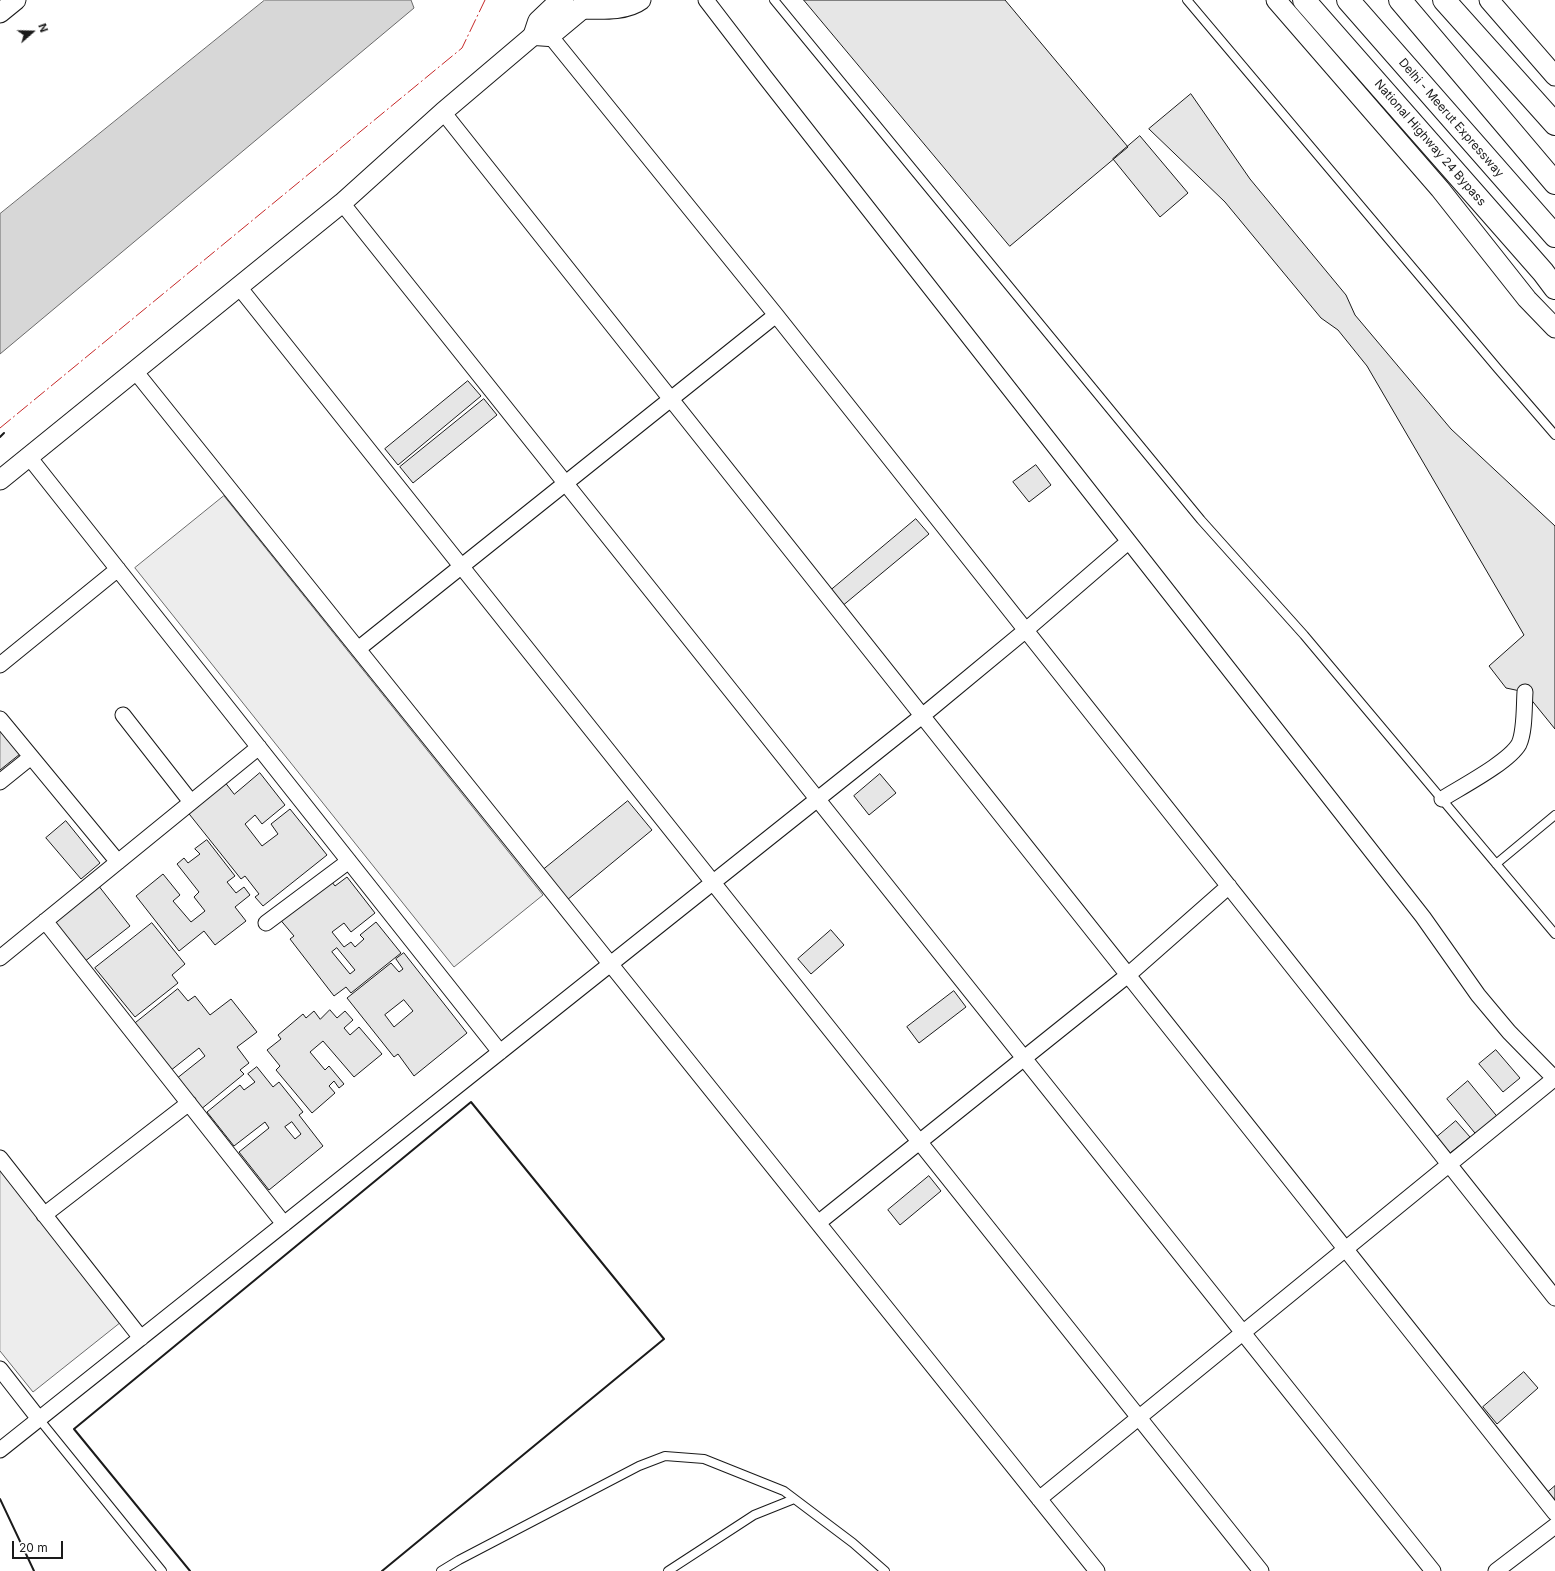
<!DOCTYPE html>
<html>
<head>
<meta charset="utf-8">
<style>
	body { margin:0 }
	#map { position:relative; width:1555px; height:1571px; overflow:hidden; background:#fff; font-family:Inter,sans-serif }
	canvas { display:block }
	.north { position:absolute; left:12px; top:12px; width:40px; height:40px; -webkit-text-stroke:3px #fff; paint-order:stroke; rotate:70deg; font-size:11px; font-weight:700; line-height:16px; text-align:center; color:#1a1a1a }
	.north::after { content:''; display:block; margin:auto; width:14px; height:18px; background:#1a1a1a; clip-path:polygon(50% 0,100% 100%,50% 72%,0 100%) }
	.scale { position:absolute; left:12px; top:1541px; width:51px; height:18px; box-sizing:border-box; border:2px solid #1a1a1a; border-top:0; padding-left:5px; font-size:12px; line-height:14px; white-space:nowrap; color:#1a1a1a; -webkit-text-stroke:3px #fff; paint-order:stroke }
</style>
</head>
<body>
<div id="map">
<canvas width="1555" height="1571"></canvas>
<div class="north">N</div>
<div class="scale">20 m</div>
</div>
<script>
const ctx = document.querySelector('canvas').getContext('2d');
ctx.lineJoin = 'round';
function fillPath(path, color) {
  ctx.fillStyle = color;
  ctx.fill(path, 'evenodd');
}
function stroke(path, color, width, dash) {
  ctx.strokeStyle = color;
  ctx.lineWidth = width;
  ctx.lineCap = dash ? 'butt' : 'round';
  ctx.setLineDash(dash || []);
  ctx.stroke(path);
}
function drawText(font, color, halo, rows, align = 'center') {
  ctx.font = font + ' Inter,sans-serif';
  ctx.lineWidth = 3;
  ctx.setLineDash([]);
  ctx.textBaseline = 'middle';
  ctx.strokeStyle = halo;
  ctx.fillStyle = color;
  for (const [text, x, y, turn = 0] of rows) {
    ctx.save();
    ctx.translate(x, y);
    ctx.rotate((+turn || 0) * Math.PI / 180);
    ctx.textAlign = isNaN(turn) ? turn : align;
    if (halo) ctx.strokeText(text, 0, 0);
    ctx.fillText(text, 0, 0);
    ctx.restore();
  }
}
const built = new Path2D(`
	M224 496 543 895 454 967 135 568Z
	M0 1168 121 1322 33 1392 0 1351Z`);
const water = new Path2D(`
	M265 0H411L414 8 0 354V214Z`);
const building = new Path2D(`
	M804 0H1005L1128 147 1010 246Z
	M1191 94 1250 179 1346 295 1355 315 1451 429 1555 526V729L1525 692 1506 688 1489 666 1524 635 1367 366 1338 330 1321 318 1225 202 1149 129Z
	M1140 136 1188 193 1160 217 1113 159Z
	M468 381 481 396 398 465 385 449Z
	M484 399 497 415 413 483 400 467Z
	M1036 465 1051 485 1029 502 1013 482Z
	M916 519 929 534 841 607 830 591Z
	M0 729 20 754 0 770Z
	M260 773 285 805 262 824 255 815 245 824 262 846 278 834 271 824 290 809 327 855 263 906 255 897 259 894 245 876 241 879 186 810 224 781 234 794Z
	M880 774 896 793 869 815 854 796Z
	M628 801 652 830 567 900 543 870Z
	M66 821 100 863 81 879 46 838Z
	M207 840 235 876 227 882 236 893 244 887 250 895 235 907 246 921 215 945 204 931 179 951 136 896 163 874 180 895 173 901 191 922 205 911 194 897 199 892 177 864 184 858 188 863 200 854 195 849Z
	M328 877 335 886 347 877 375 913 351 932 344 923 332 932 344 947 351 942 355 947 364 939 360 935 376 922 401 953 351 993 346 987 334 996 290 939 294 936 278 917Z
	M98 885 130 926 84 962 52 922Z
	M152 923 185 964 172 975 178 983 135 1017 95 968Z
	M831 930 844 945 811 974 798 959Z
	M337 948 355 970 350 974 332 952Z
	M404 953 467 1033 414 1076 398 1054 394 1057 347 998 391 963 399 972 403 969 396 959Z
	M178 989 188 1001 195 996 210 1015 231 999 257 1032 237 1047 249 1063 240 1070 244 1074 200 1110 176 1079 205 1056 199 1048 170 1071 133 1025Z
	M954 991 966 1007 919 1043 907 1027Z
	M404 1000 413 1011 394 1027 385 1015Z
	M330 1010 337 1018 345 1011 353 1020 344 1028 350 1035 359 1027 382 1054 354 1077 323 1041 310 1052 325 1070 329 1066 344 1084 339 1088 334 1081 329 1086 335 1093 312 1113 276 1070 280 1066 267 1050 281 1039 278 1035 303 1014 306 1018 314 1011 320 1019Z
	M1496 1050 1520 1078 1503 1092 1479 1064Z
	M257 1067 273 1087 279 1082 303 1112 299 1115 323 1146 269 1190 239 1152 269 1128 265 1122 234 1146 207 1112 240 1085 244 1090 255 1082 248 1074Z
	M1468 1081 1500 1120 1479 1138 1447 1099Z
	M1456 1121 1470 1137 1450 1153 1437 1137Z
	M292 1122 301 1134 295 1139 285 1127Z
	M929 1176 941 1191 900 1225 888 1210Z
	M1524 1372 1538 1388 1497 1424 1483 1407Z
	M1555 1486V1503L1547 1493Z`);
const service = new Path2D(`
	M774 0 1201 520 1304 635 1555 934
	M1187 0 1498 369 1555 435
	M1496 864 1555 815
	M39 1419 162 1571
	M441 1571 459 1560 639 1466 665 1456 704 1459 784 1491 853 1543 885 1571
	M668 1571 754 1515 794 1499`);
const minor = new Path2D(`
	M706 0 765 77 1423 917 1478 995 1509 1032 1555 1079
	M543 27 776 315 1555 1298
	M443 112 1555 1513
	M342 203 1433 1571
	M239 287 1261 1571
	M135 371 1097 1571
	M29 457 500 1052
	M358 649 776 315
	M0 665 118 569
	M123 715 191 802
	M0 719 118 862
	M0 782 31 757
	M1442 799C1461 787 1509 762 1519 744 1525 731 1524 706 1525 692
	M45 921 284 1224
	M266 923 349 861
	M0 958 259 747
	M0 1158 141 1338
	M44 1215 189 1103
	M818 1223 1128 975 1229 886
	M0 1369 39 1419
	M0 1450 922 716 1026 630 1128 542
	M1039 1499 1555 1078
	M1496 1571 1555 1526`);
const tertiary = new Path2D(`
	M1276 0 1440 189 1527 299 1555 328
	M1489 0 1555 76
	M579 9C598 9 625 12 641 0
	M0 13 16 0
	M0 480 342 203 443 112 535 34`);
const secondary = new Path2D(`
	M562 0 539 22 535 34 549 35 591 0`);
const trunk = new Path2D(`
	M1304 0 1543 272 1555 288
	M1444 0 1555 124`);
const motorway = new Path2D(`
	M1348 0 1555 236
	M1400 0 1555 183`);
const wall = new Path2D(`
	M0 437 4 433
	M0 1499 34 1571
	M190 1571 74 1429 471 1102 664 1339 382 1571`);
const power = new Path2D(`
	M0 428 462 48 485 0`);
const streetNames = [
	["Delhi - Meerut Expressway",1451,118,49],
	["National Highway 24 Bypass",1430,143,49]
];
fillPath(built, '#ededed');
stroke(built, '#6a6a6a', 1);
fillPath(water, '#d7d7d7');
stroke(water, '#6a6a6a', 1);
fillPath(building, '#e6e6e6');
stroke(building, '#1a1a1a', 1);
stroke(service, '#1a1a1a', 10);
stroke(minor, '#1a1a1a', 17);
stroke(tertiary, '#1a1a1a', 21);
stroke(secondary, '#1a1a1a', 24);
stroke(trunk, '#1a1a1a', 24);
stroke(motorway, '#1a1a1a', 24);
stroke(service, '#fff', 8);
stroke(minor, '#fff', 15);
stroke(tertiary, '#fff', 19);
stroke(secondary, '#fff', 22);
stroke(trunk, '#fff', 22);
stroke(motorway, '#fff', 22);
stroke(wall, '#1a1a1a', 2);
stroke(power, '#c62828', 1, [14, 3, 2, 3]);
drawText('12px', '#1a1a1a', '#fff', streetNames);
</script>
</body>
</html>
